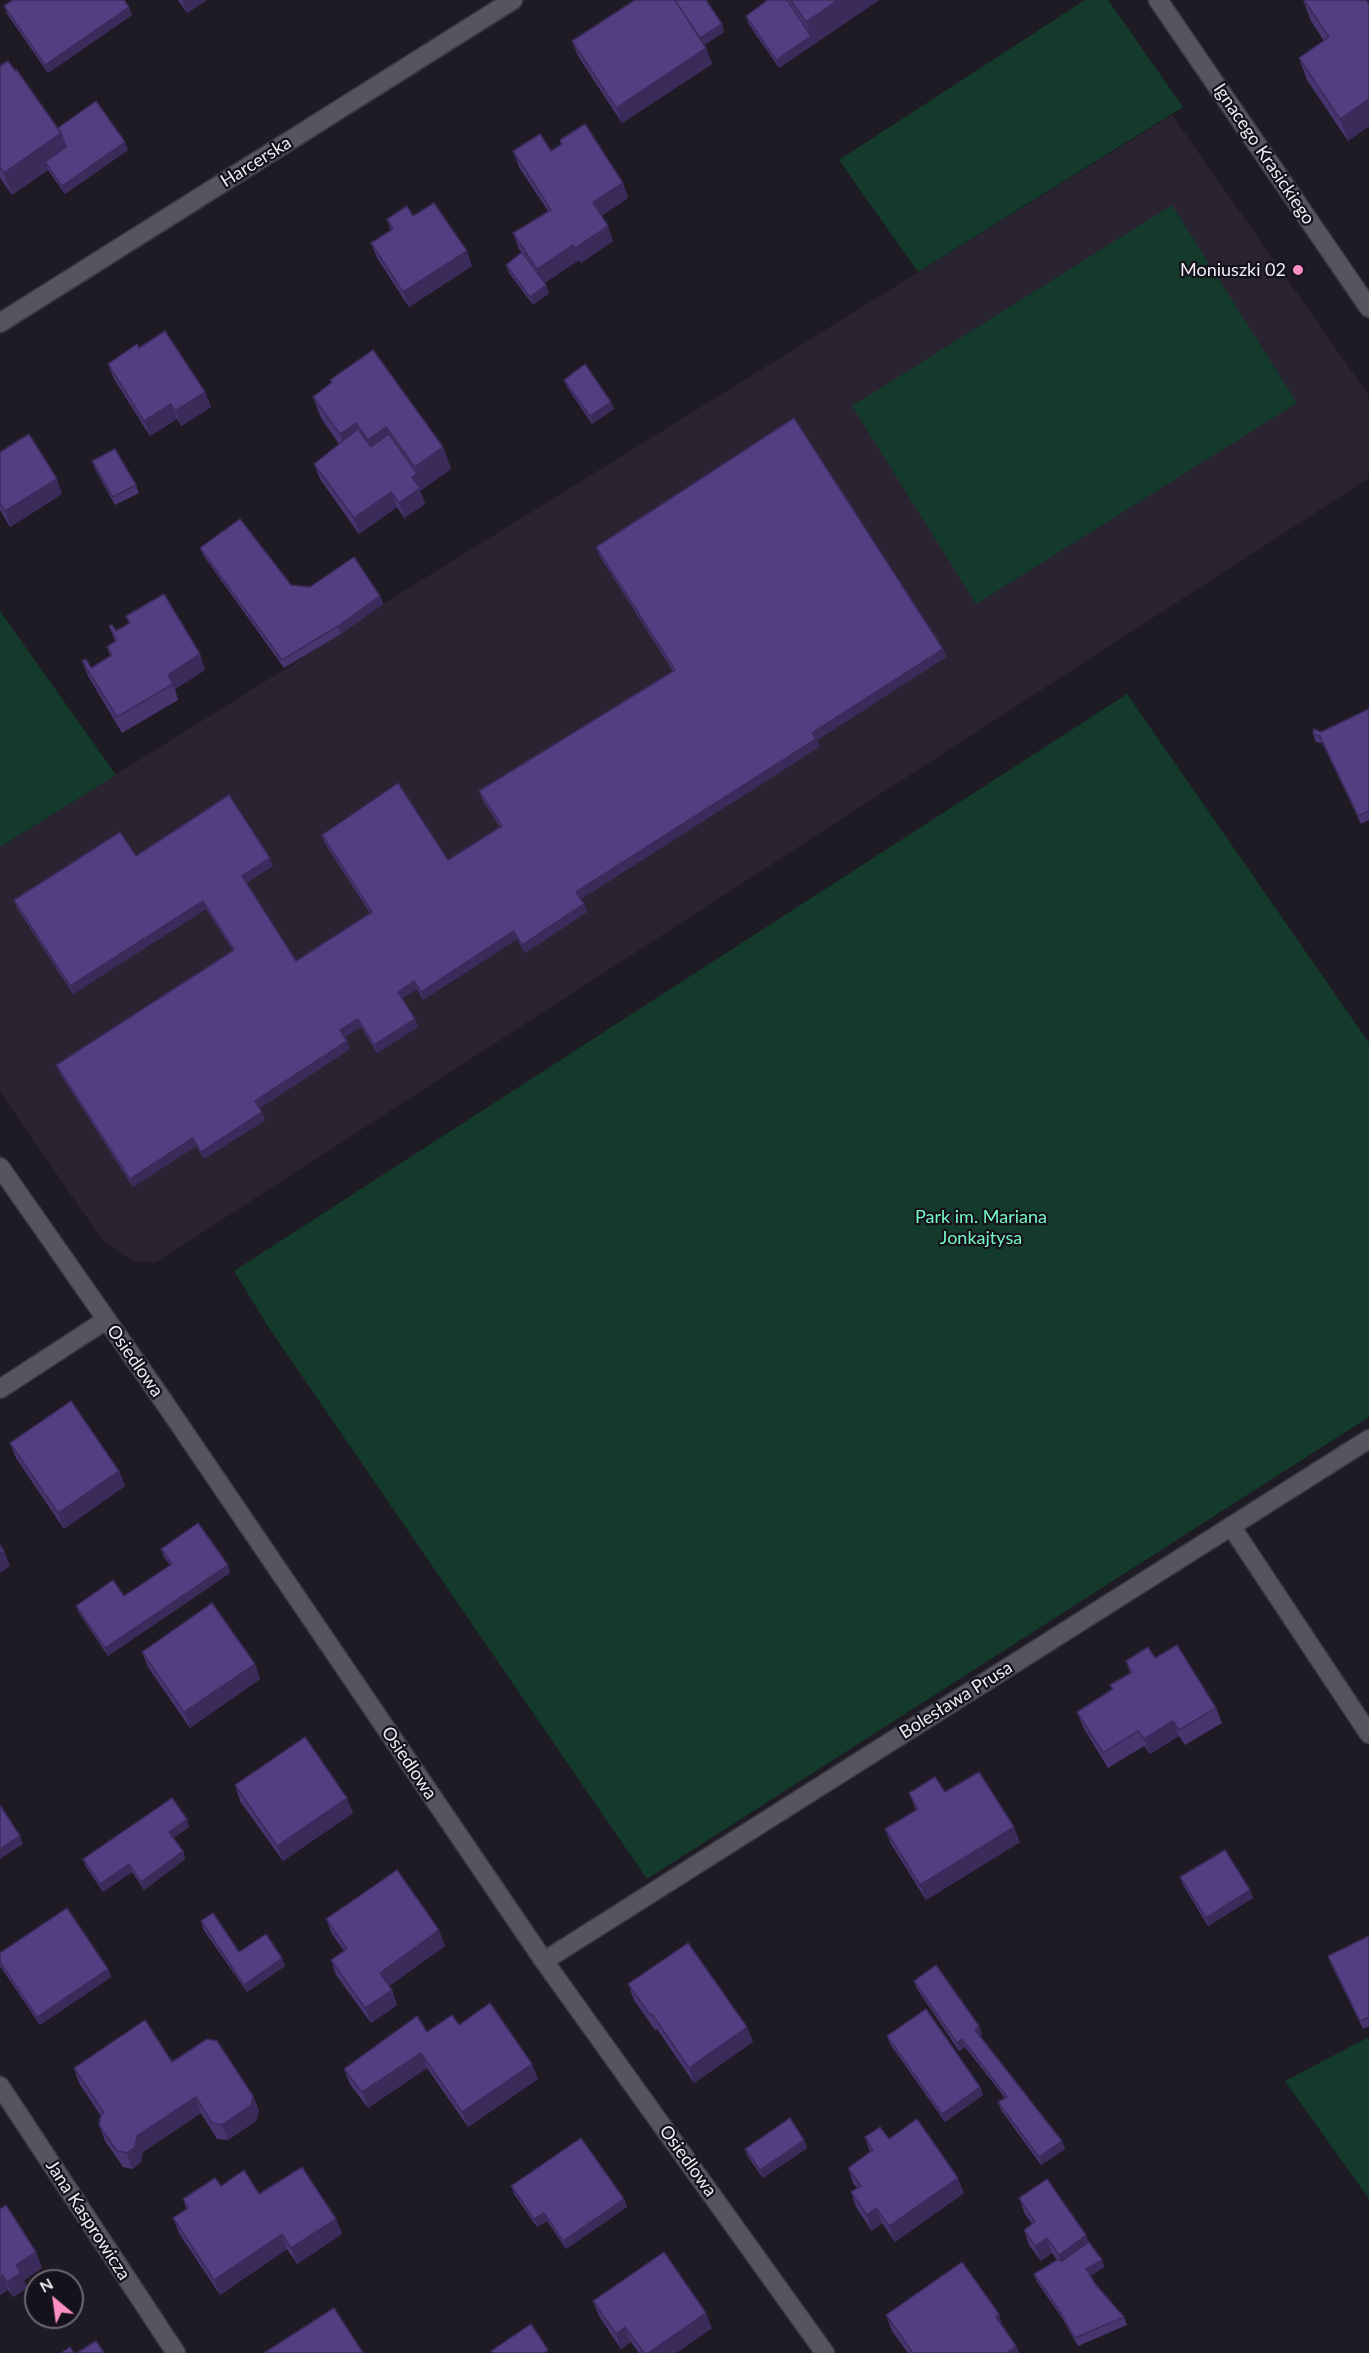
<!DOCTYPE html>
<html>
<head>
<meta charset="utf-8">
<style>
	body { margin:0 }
	#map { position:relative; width:1369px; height:2353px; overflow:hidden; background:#1f1b25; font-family:Lato,sans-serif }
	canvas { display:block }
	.north { position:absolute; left:24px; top:2269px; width:60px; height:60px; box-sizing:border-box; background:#16121c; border:2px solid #6c6972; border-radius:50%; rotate:331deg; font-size:16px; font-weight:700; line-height:24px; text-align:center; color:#eeebf2 }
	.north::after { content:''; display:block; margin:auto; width:21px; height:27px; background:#fc8fc3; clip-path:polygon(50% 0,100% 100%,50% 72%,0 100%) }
</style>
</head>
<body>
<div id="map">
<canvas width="1369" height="2353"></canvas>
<div class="north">N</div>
</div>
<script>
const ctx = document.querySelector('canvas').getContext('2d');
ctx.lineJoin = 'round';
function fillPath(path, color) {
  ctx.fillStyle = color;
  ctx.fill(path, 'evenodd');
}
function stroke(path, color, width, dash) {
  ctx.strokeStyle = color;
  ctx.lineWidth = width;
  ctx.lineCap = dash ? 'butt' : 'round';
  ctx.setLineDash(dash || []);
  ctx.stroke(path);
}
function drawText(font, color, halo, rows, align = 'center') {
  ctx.font = font + ' Lato,sans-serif';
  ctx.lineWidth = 4.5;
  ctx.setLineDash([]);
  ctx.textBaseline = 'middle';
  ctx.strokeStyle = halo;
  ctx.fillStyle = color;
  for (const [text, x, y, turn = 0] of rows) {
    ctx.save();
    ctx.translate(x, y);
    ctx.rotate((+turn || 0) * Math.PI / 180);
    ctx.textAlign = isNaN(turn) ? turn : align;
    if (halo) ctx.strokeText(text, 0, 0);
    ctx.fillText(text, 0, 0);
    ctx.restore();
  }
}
const built = new Path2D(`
	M1172 115 1369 396V478L155 1263 131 1260 103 1241 0 1092V847L341 634 383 604Z`);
const green = new Path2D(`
	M1085 0H1108L1183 107 918 272 839 160Z
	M1172 205 1297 403 976 604 852 406Z
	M0 611 116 775 0 847Z
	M1127 694 1369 1043V1417L647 1879 269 1328 234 1271Z
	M1369 2037V2199L1285 2081Z`);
const lane = new Path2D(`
	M1231 1526 1369 1734`);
const street = new Path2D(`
	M1158 0 1369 308
	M0 323 513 0
	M0 1167 160 1396 544 1961 825 2353
	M0 1389 106 1320
	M544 1961 1369 1439
	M0 2086 176 2353`);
const wall = new Path2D(`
	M178 0H207L187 13Z
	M768 0H879L779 68 748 23 746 16Z
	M1303 0 1369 4V126L1348 141 1307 80 1299 58 1324 41 1311 21Z
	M4 6 132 15 48 73 7 14Z
	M722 24 724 32 704 45 712 64 622 123 578 56 572 41Z
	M0 66 15 71 58 128 128 150 65 194 48 170 12 195 0 178Z
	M560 140 623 183 628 198 601 216 613 241 581 263 579 260 544 283 549 293 533 305 509 273 506 265 522 253 519 249 513 233 548 211 519 167 513 151H551L561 145Z
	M413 216 472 266 409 307 377 258 371 243 391 231 387 219Z
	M139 348 205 392 211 407 181 426 177 419 150 436 114 379 108 364Z
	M564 380 611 402 614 409 592 424 567 387Z
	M313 397 443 447 451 469 420 491 425 504 404 518 397 507 359 534 320 479 314 464 339 444 321 418Z
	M0 452 62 494 10 527 0 510Z
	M92 461 136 485 139 493 115 505 95 469Z
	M596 547 943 649 946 657 817 740 819 747 581 899 584 904 587 912 525 953 517 939 423 1000 417 989 402 998 418 1027 377 1053 361 1027 345 1037 350 1049 260 1108 265 1120 204 1159 196 1146 133 1187 59 1072 56 1065 233 951 206 909 73 994 17 908 14 900 136 856 273 866 246 883 296 961 370 913 324 842 322 835 448 860 500 827 482 799 479 791 673 671 599 555Z
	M200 548 291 585 380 596 383 604 341 634 284 668 203 555Z
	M126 616 205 670 175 689 178 700 122 733 88 676 82 661 91 668 110 656 107 647 115 641 109 626 116 631 129 623Z
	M1369 709V820L1361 824 1322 743 1316 742 1313 734 1321 732Z
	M10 1443 119 1471 125 1486 64 1529 16 1458Z
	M161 1549 228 1565 230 1573 108 1656 79 1613 76 1606 124 1596 170 1565 164 1557Z
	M142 1652 255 1664 260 1679 190 1728 148 1667Z
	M1155 1658 1216 1708 1222 1723 1185 1745 1179 1736 1150 1754 1144 1746 1108 1768 1083 1727 1077 1712 1112 1690 1110 1685 1130 1673 1126 1661Z
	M235 1785 353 1813 283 1861 240 1801Z
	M909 1793 1020 1842 926 1900 891 1844 885 1829 916 1810Z
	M187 1819 189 1827 173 1838 183 1851 185 1859 144 1890 132 1872 103 1892 86 1867 83 1859Z
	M1180 1877 1250 1890 1253 1898 1208 1926 1183 1885Z
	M326 1919 445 1946 389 1986 392 1990 397 2005 371 2023 336 1975 331 1960 344 1951 332 1934Z
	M201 1921 239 1952 282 1958 285 1966 247 1992 203 1929Z
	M1369 1936V2026L1363 2029 1331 1964 1328 1956Z
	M0 1953 108 1969 111 1977 40 2025 0 1966Z
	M914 1981 979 2026 982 2034 980 2036 1062 2141 1065 2149 1041 2165 1001 2110 998 2102 1005 2098 965 2047 959 2051 917 1989Z
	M628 1984 753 2042 694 2083 657 2029 655 2030 634 2000Z
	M459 2025 538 2079 468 2127 427 2068 368 2108 350 2084 344 2069 427 2032Z
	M887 2036 980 2087 983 2095 945 2122 890 2044Z
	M172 2062 253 2096 259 2111 256 2121 228 2140 217 2139 201 2113 143 2152 141 2162 132 2169 123 2167 105 2141 99 2125 101 2116 79 2083 74 2068Z
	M865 2137 889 2139 964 2193 895 2242 882 2223 872 2231 856 2207 851 2192 857 2188 853 2183 848 2168 870 2152Z
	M804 2140 807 2148 763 2178 748 2157 745 2149Z
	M221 2186 259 2194 336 2219 342 2234 297 2264 287 2249 220 2295 179 2233 173 2218 186 2209 183 2199Z
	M511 2186 624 2199 627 2207 566 2249 547 2221 537 2227 514 2194Z
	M1019 2198 1089 2242 1102 2260 1104 2267 1090 2276 1096 2285 1124 2317 1127 2325 1078 2346 1062 2318 1037 2282 1034 2274 1057 2260 1052 2253 1041 2261 1029 2245 1024 2230 1032 2224 1025 2214Z
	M0 2209 36 2252 42 2268 24 2280 27 2288 13 2297 8 2290 0 2295Z
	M593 2301 712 2328 676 2353H639L631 2342 621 2349 599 2316Z
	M886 2315 1004 2327 1019 2353H908L892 2331Z`);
const shadedWall = new Path2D(`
	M182 0H207L187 13Z
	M838 0H879L814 44 806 22Z
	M129 7 132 15 48 73 45 65Z
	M722 24 724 32 701 47 698 39Z
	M811 36 814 44 779 68 776 60Z
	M706 48 712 64 622 123 616 108Z
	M1369 99V126L1348 141 1340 119Z
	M61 133 69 155 45 162 48 170 12 195 4 173Z
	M125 142 128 150 65 194 62 186Z
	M623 183 628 198 598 218 593 202Z
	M608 226 613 241 581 263 575 248Z
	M573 245 579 260 543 284 537 269Z
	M467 251 472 266 409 307 403 292Z
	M546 285 549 293 533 305 530 297Z
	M205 392 211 407 181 426 175 411Z
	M611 402 614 409 592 424 590 416Z
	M171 404 177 419 150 436 144 421Z
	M356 423 364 445 348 456 340 434Z
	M386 427 394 449 376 462 368 440Z
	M443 447 451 469 420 491 425 504 404 518 399 503 412 477 417 474 415 467Z
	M57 479 62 494 10 527 5 511Z
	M391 492 397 507 359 534 354 518Z
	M380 596 383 604 341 634 338 626Z
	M943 649 946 657 817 740 819 747 579 900 576 892 812 733Z
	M200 654 205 670 175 689 168 675Z
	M270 858 273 866 245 884 242 876Z
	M203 901 206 909 73 994 70 986Z
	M584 904 587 912 525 953 522 945Z
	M514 931 517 939 423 1000 421 992Z
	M414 981 417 989 401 999 398 992Z
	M358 1019 361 1027 343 1038 340 1030Z
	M415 1019 418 1027 377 1053 374 1045Z
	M347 1041 350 1049 258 1109 255 1101Z
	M262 1112 265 1120 204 1159 201 1152Z
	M193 1138 196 1146 133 1187 130 1179Z
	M119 1471 125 1486 64 1529 58 1513Z
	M4 1551 10 1566 0 1573V1554Z
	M228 1565 230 1573 108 1656 105 1648Z
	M255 1664 260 1679 190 1728 184 1712Z
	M1173 1721 1179 1736 1150 1754 1144 1739Z
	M347 1798 353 1813 283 1861 277 1846Z
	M187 1819 189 1827 172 1839 169 1832Z
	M1014 1827 1020 1842 926 1900 920 1885Z
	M20 1836 23 1844 0 1859V1849Z
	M183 1851 185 1859 144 1890 141 1882Z
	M129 1864 132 1872 103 1892 100 1884Z
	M1250 1890 1253 1898 1208 1926 1206 1918Z
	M439 1930 445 1946 386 1988 380 1973Z
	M282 1958 285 1966 247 1992 244 1985Z
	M108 1969 111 1977 40 2025 37 2017Z
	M392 1990 397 2005 371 2023 365 2008Z
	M979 2026 982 2034 978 2038 975 2030Z
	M747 2027 753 2042 694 2083 689 2068Z
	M962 2039 965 2047 959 2051 957 2043Z
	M421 2053 427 2068 368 2108 362 2092Z
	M532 2064 538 2079 468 2127 462 2112Z
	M980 2087 983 2095 945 2122 942 2114Z
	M253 2096 259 2111 256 2121 228 2140 222 2125Z
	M196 2097 201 2113 143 2152 141 2162 132 2169 127 2153 137 2136Z
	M804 2140 807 2148 763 2178 760 2170Z
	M1062 2141 1065 2149 1041 2165 1039 2157Z
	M958 2178 964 2193 895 2242 889 2226Z
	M624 2199 627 2207 566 2249 563 2241Z
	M876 2208 882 2223 872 2231 867 2215Z
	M544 2213 547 2221 537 2227 534 2219Z
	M336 2219 342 2234 297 2264 291 2248Z
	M282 2234 287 2249 220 2295 214 2280Z
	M1086 2235 1092 2250 1064 2270 1059 2255Z
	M1047 2238 1052 2253 1041 2261 1035 2246Z
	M36 2252 42 2268 24 2280 27 2288 13 2297 7 2282 16 2265Z
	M1102 2260 1104 2267 1089 2277 1086 2269Z
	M3 2275 8 2290 0 2295V2277Z
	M706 2313 712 2328 676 2353H648Z
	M999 2314 1004 2330 996 2317Z
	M625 2327 631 2342 621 2349 616 2334Z
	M1016 2346 1019 2353H1006Z`);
const building = new Path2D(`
	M13 0H124L129 7 45 65 4 6Z
	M635 0H675L706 48 616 108 572 41Z
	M675 0H706L722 24 700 38Z
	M768 0H787L811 36 776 60 746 16Z
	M791 0H838L806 22Z
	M1304 0H1366L1369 4V99L1340 119 1299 58 1329 37Z
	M8 61 15 71 16 69 61 133 4 173 0 167V66Z
	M96 101 125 142 62 186 45 162 66 147 61 133 58 128Z
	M585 124 623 183 593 202 608 226 575 248 573 245 537 269 513 233 551 210 513 151 540 134 551 151 562 144 560 140Z
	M434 203 467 251 403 292 371 243 393 229 387 219 407 206 413 216Z
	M522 252 546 285 530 297 506 265Z
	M165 331 205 392 175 411 171 404 144 421 108 364 137 344 139 348Z
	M373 350 443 447 415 467 386 427 368 440 356 423 340 434 313 397 332 382 330 380Z
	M585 364 611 402 590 416 564 380Z
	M794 418 943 649 812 733 816 739 576 892 584 904 522 945 514 931 421 992 414 981 398 992 415 1019 374 1045 358 1019 340 1030 347 1041 255 1101 262 1112 201 1152 193 1138 130 1179 56 1065 234 950 203 901 70 986 14 900 120 832 136 856 229 795 270 858 242 876 296 961 372 912 322 835 398 783 448 860 502 826 479 791 675 670 596 547Z
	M358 429 371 447 389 434 417 474 412 477 420 488 399 503 391 492 354 518 314 464Z
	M29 434 57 479 5 511 0 504V452Z
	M115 449 136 485 113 497 92 461Z
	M240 519 291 585 310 587 354 557 380 596 338 626 282 660 200 548Z
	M164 594 200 654 168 675 173 684 117 717 82 661 86 659 91 668 112 655 107 647 117 640 109 626 112 625 116 631 130 623 126 616Z
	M1369 709V811L1358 816 1320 736 1313 734 1314 729 1321 732Z
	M71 1401 119 1471 58 1513 10 1443Z
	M198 1523 228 1565 105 1648 76 1606 113 1580 124 1596 172 1564 161 1549Z
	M0 1545 4 1551 0 1554Z
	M212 1603 255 1664 184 1712 142 1652Z
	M1177 1645 1216 1708 1179 1730 1173 1721 1144 1739 1138 1731 1103 1753 1077 1712 1113 1689 1110 1685 1132 1672 1126 1661 1148 1647 1155 1658Z
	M305 1737 347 1798 277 1846 235 1785Z
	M979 1772 1014 1827 920 1885 885 1829 918 1809 909 1793 935 1777 945 1792Z
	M172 1798 187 1819 169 1832 183 1851 141 1882 129 1864 100 1884 83 1859Z
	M0 1805 20 1836 0 1849Z
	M1225 1850 1250 1890 1206 1918 1180 1877Z
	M397 1870 439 1930 380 1973 392 1990 365 2008 331 1960 347 1949 326 1919Z
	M67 1908 108 1969 37 2017 0 1962V1953Z
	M213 1913 239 1952 266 1934 282 1958 244 1985 201 1921Z
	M1369 1936V2017L1360 2021 1328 1956Z
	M688 1943 747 2027 689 2068 652 2014 650 2015 628 1984Z
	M936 1965 979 2026 975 2030 1062 2141 1039 2157 998 2102 1007 2097 962 2039 957 2043 914 1981Z
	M490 2003 532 2064 462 2112 421 2053 362 2092 344 2069 417 2016 427 2032 452 2015 459 2025Z
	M926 2009 980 2087 942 2114 887 2036Z
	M145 2020 172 2062 207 2039 217 2041 253 2096 251 2105 222 2125 212 2123 196 2097 137 2136 135 2147 127 2153 117 2151 99 2125 101 2115 104 2113 74 2068Z
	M790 2118 804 2140 760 2170 745 2149Z
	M917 2119 958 2178 889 2226 876 2208 867 2215 851 2192 861 2186 848 2168 873 2150 865 2137 880 2127 889 2139Z
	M581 2138 624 2199 563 2241 544 2213 534 2219 511 2186Z
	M302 2167 336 2219 291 2248 282 2234 214 2280 173 2218 188 2208 183 2199 215 2178 221 2186 244 2170 259 2194Z
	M1047 2179 1086 2235 1059 2255 1047 2238 1035 2246 1024 2230 1035 2222 1019 2198Z
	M6 2205 36 2252 16 2265 21 2273 7 2282 3 2275 0 2277V2209Z
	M1089 2242 1102 2260 1086 2269 1096 2285 1124 2317 1075 2338 1059 2310 1034 2274 1059 2259 1061 2262Z
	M664 2252 706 2313 648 2353H644L625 2327 616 2334 593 2301Z
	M962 2262 999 2314 996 2317 1016 2346 1006 2353H913L886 2315Z
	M334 2308 363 2353H264Z
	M531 2324 548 2350 544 2353H493L491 2351Z
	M96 2341 104 2353H77Z
	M70 2347 74 2353H61Z`);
const markers = [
	[1298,270,6,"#fc8fc3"]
];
const streetNames = [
	["Ignacego Krasickiego",1264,154,56],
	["Harcerska",256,162,-32],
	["Osiedlowa",135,1361,55],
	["Bolesława Prusa",956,1700,-32],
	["Osiedlowa",409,1763,56],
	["Osiedlowa",688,2161,54],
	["Jana Kasprowicza",88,2220,57]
];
const poiNames = [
	["Moniuszki 02",1286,270]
];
const parkNames = [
	["Park im. Mariana",981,1217],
	["Jonkajtysa",981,1238]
];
fillPath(built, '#292332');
fillPath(green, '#133a2b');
stroke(lane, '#3b3840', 21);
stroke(street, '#3b3840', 21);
stroke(lane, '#57535f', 18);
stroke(street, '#57535f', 18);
fillPath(wall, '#483570');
fillPath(shadedWall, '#3b2b5b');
fillPath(building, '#543e82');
stroke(building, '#3b2b5b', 1.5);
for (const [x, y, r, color] of markers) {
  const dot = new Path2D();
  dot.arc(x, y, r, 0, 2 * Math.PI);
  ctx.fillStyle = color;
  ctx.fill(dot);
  stroke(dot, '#16121c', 2);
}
drawText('18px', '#eeebf2', '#16121c', streetNames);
drawText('18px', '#eeebf2', '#16121c', poiNames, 'right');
drawText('18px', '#75f9c4', '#16121c', parkNames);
</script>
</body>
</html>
